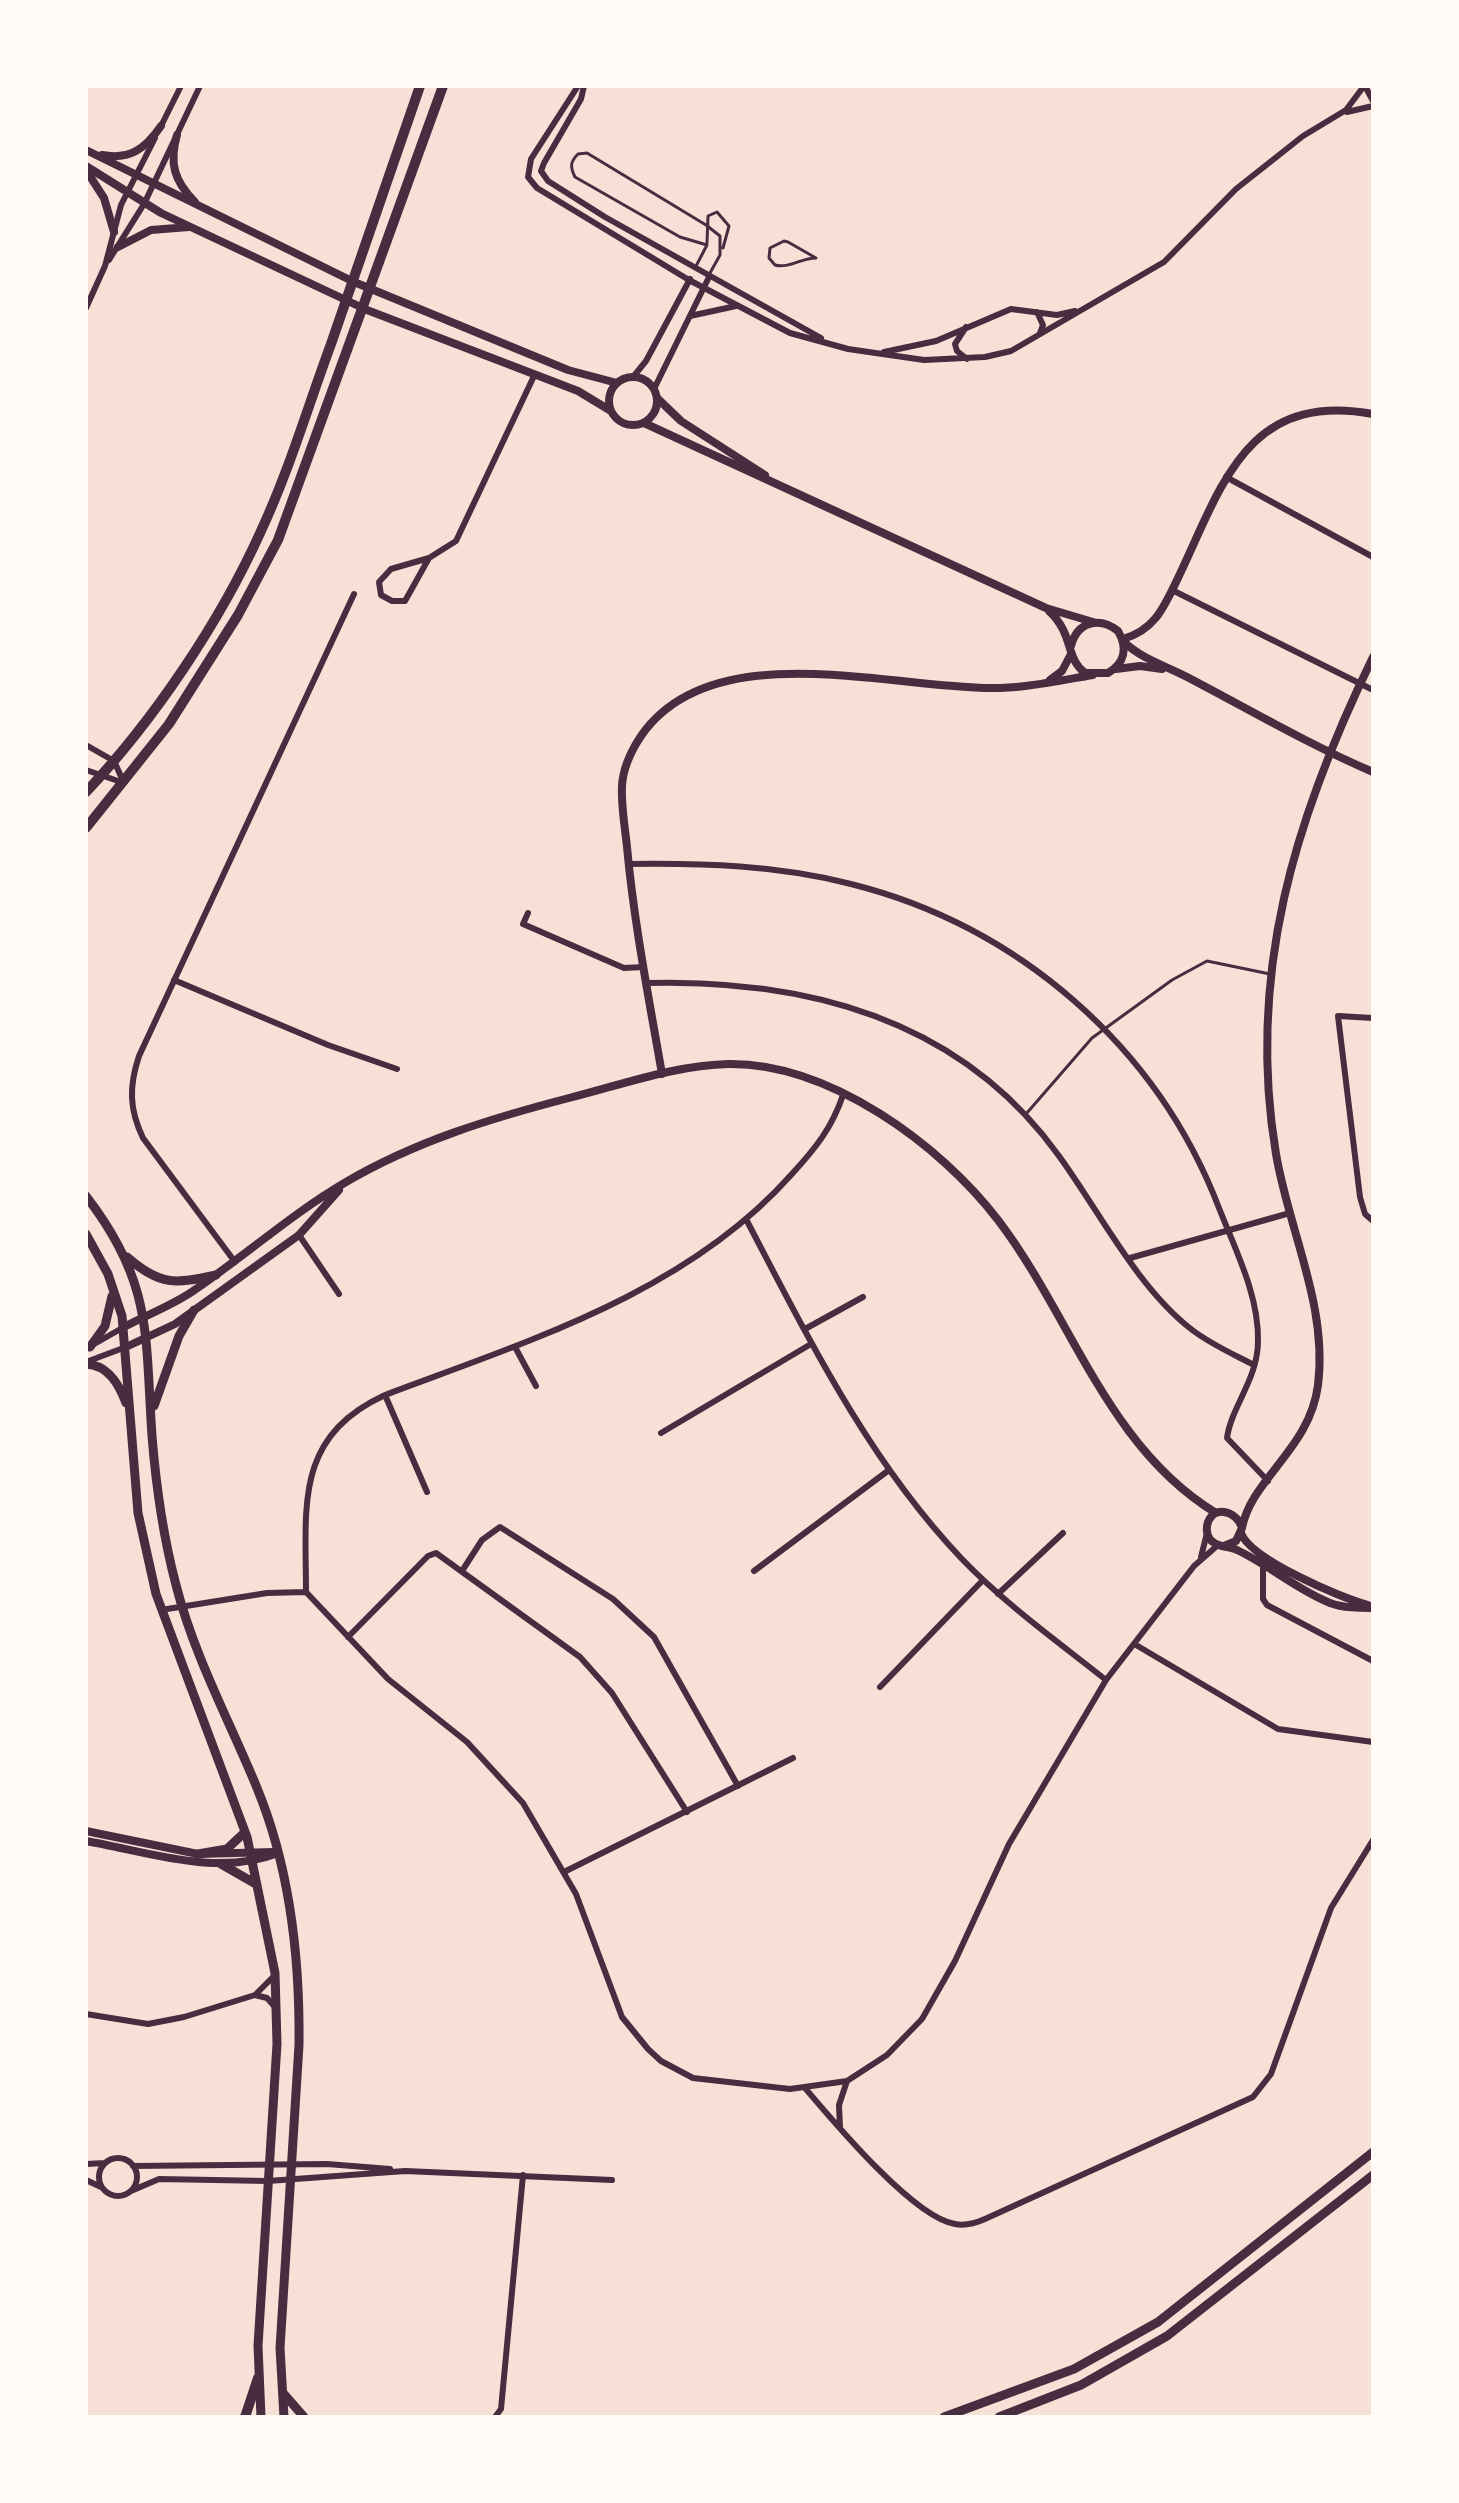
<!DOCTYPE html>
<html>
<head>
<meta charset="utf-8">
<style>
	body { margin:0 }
	#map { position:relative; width:1459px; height:2503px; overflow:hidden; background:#f7e1d7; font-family:Arial,sans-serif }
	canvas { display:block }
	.frame { position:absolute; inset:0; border:88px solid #fffaf5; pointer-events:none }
</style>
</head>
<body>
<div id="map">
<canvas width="1459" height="2503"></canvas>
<div class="frame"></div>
</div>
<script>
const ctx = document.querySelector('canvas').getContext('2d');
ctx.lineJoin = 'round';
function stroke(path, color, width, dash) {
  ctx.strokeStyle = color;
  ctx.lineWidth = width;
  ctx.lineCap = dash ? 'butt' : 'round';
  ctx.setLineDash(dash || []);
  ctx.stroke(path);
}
const service = new Path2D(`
	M784 241 788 242 816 258C801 258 788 269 775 265L769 258 770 248Z
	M707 243 708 216 717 212 729 226 723 248
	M695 268 707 245 680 237 575 177C570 167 570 162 578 154L587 153 706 225 720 236V254
	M710 273 720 255
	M1026 1114 1092 1038 1172 980 1207 961 1270 974`);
const minor = new Path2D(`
	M578 86 531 159 528 177 537 188 689 280 790 333 848 349 924 360 985 357 1011 351 1164 262 1236 189 1303 136 1346 110 1364 86
	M584 86 581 99 544 163 541 171 548 181 605 217 821 338
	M1365 86 1373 101
	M1347 112 1373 106
	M160 128 181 86
	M109 260 144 204 200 86
	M86 308 105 266 121 205 155 138
	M1037 312 1043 325 1040 333
	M690 316 736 306
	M966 327 955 344 957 351 967 359
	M884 352 936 341 1011 309 1057 315 1075 311
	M633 377 646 361 690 279
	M654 389 709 277
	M1226 477 1373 557
	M429 558 456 541 534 376
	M429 558 405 601H392L381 595 379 582 391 569Z
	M1172 590 1373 690
	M86 745 114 761 124 783
	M86 770 124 783
	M628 864C703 863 778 865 851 884 1018 926 1157 1046 1219 1208 1235 1249 1259 1295 1258 1341 1258 1379 1231 1407 1227 1438L1268 1481
	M528 913 523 924 624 968 644 967
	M174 980 328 1045 397 1069
	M647 983C807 979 961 1019 1059 1156 1099 1211 1137 1287 1191 1329 1210 1344 1233 1354 1254 1365
	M1373 1018 1338 1016 1360 1197 1365 1214 1373 1221
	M747 1221C809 1339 868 1460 961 1558 1005 1604 1057 1641 1106 1680
	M299 1235 339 1294
	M1130 1258 1290 1213
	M235 1262 143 1138C129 1109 129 1086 139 1056L354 594
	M805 1329 863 1297
	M96 1343 124 1327
	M515 1347 536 1386
	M86 1362 126 1347
	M385 1395 427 1492
	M661 1433 811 1344
	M1201 1557 1207 1533
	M1263 1565V1599L1267 1605 1373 1661
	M462 1571 482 1540 500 1527 613 1599 654 1637 738 1786
	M754 1571 889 1470
	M306 1592C306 1506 294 1437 385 1395 528 1341 686 1293 791 1175 815 1149 832 1128 843 1095
	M998 1594 1063 1533
	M161 1610 267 1593 306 1592 388 1679 467 1742 523 1803 576 1894 622 2017 648 2049 661 2061 693 2078 790 2089 847 2081 887 2055 922 2019 955 1961 1009 1844 1106 1680 1194 1566 1218 1545
	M348 1637 428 1556 436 1553 580 1657 612 1693 687 1812
	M1136 1645 1278 1729 1373 1742
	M880 1687 983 1580
	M566 1871 793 1758
	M255 1995 267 1998 275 2007
	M86 2014 148 2024 184 2017 255 1995 273 1977
	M805 2088C833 2121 914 2218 955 2224 965 2226 976 2223 985 2219L1253 2097 1271 2074 1331 1908 1373 1840
	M840 2128 839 2105 847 2081
	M99 2177a19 19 0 1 1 38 0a19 19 0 1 1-38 0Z
	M86 2164 105 2163
	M133 2166 327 2164 390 2169
	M86 2180 101 2187
	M131 2191 159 2179 268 2181 405 2171 612 2180
	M495 2417 501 2409 523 2175`);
const tertiary = new Path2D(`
	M177 135C169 163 174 181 195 202
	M86 150 354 282 568 370 617 383
	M102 155C130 160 145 149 161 126
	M86 166 161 213 367 310 578 391 611 411
	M86 170 104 198 114 232
	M118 247 151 230 189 227
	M609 401a24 24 0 1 1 48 0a24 24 0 1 1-48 0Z
	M657 398 681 421 765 475
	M644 423 1046 608 1093 622
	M1049 611C1074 634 1065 658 1085 673H1108C1125 663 1128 648 1118 631 1099 616 1077 622 1071 646
	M1123 639C1155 630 1164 607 1178 578 1222 486 1246 391 1373 414
	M1124 642C1143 660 1167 666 1189 678 1250 710 1310 745 1373 772
	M1116 669 1140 666 1162 669
	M1050 680 1062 671 1071 654
	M662 1074C649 999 634 923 627 847 625 827 621 806 622 786 623 768 631 751 641 736 710 636 882 686 985 688 1021 689 1057 681 1093 675
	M124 1327C148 1314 174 1305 196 1289 247 1254 293 1213 346 1182 416 1141 492 1118 569 1098 621 1085 675 1065 729 1064 829 1063 940 1144 998 1220 1072 1317 1107 1447 1216 1513
	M126 1347 175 1324 299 1235 339 1190
	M1242 1528C1251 1479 1310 1449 1318 1385 1328 1306 1289 1231 1276 1154 1246 975 1295 817 1373 657
	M1241 1533C1250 1559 1341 1598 1368 1605
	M1224 1546 1236 1541 1242 1528C1237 1510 1211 1504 1207 1526 1206 1532 1208 1539 1213 1542 1220 1548 1230 1546 1237 1550 1269 1565 1297 1590 1330 1603 1343 1608 1359 1608 1373 1608
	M86 1831 198 1854 273 1852
	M86 1841C149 1852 216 1877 278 1853`);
const secondary = new Path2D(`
	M86 1196C153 1283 145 1334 152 1436 156 1486 163 1536 176 1585 194 1656 230 1722 257 1788 290 1868 300 1959 299 2045L280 2348 284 2417
	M86 1234 108 1274 122 1316 138 1513 156 1594 247 1837 275 1973 277 2044 258 2346 261 2417
	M127 1257C160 1286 175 1284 216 1275
	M90 1347 105 1326 112 1296
	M86 1364C108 1365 119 1384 126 1403
	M154 1406 179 1336 194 1310
	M198 1854 227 1849 245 1832
	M221 1864 256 1884
	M283 2393 304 2417
	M944 2417 1074 2369 1158 2322 1373 2152
	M999 2417 1081 2385 1167 2336 1373 2175`);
const primary = new Path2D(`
	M86 792C154 720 220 622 261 531 289 471 308 406 331 344 361 258 391 172 420 86
	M86 828 169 724 238 615 278 540 443 86`);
const trunk = new Path2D(`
	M245 2417 258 2378`);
stroke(service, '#4a2c40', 3);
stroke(minor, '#4a2c40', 6);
stroke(tertiary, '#4a2c40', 8);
stroke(secondary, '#4a2c40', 9);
stroke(primary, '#4a2c40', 10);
stroke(trunk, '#4a2c40', 10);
</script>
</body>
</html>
